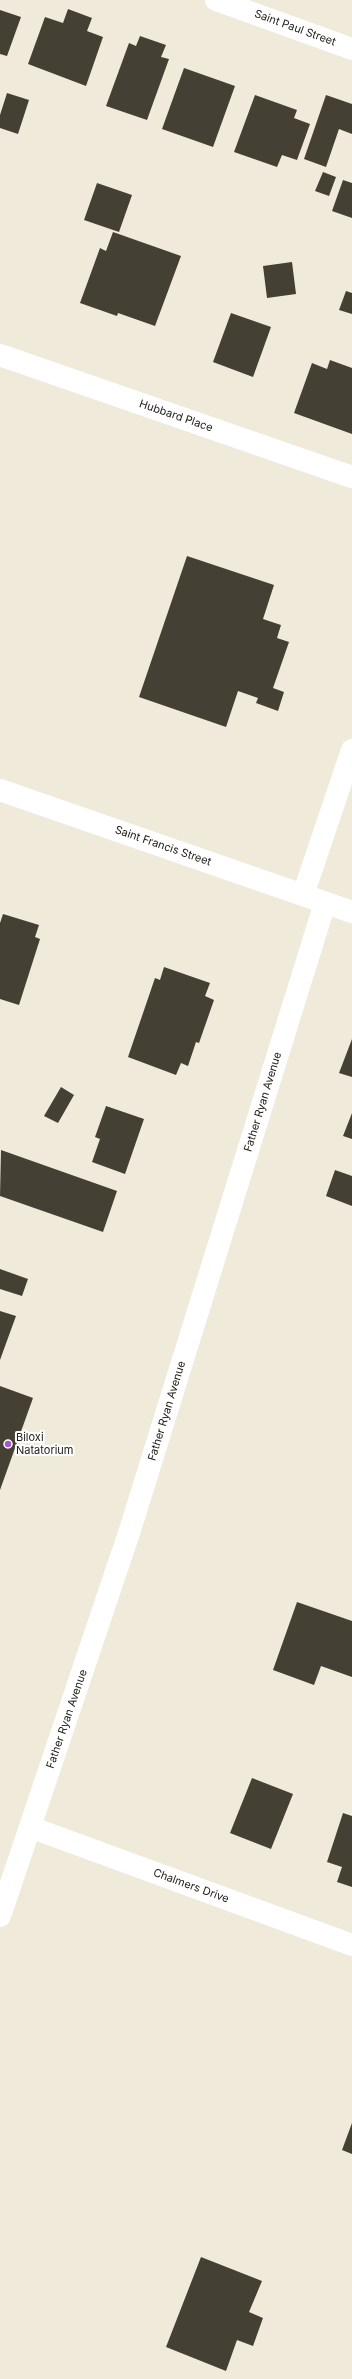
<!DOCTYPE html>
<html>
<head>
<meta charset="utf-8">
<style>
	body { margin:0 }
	canvas { display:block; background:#f0eadb }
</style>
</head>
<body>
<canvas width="352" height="2379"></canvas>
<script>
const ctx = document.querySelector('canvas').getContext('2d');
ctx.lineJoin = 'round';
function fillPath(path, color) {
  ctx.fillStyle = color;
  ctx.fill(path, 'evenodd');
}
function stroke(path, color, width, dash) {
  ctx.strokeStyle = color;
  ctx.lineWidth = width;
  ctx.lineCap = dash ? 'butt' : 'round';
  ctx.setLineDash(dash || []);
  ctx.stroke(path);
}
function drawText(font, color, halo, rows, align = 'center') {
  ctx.font = font + ' Inter,sans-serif';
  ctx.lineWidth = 4;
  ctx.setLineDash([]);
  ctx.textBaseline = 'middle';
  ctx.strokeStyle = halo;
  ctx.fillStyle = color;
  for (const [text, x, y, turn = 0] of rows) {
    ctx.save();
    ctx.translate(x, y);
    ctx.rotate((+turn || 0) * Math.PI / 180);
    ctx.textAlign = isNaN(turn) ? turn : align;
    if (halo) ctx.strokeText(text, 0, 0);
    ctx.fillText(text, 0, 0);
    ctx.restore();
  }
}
const building = new Path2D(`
	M68 9 92 18 87 31 103 37 86 86 28 64 45 17 63 23Z
	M0 10 21 17 7 56 0 54Z
	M140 36 166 45 161 57 169 59 147 120 106 106 129 43 136 46Z
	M184 68 235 86 213 147 162 129Z
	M7 93 29 100 18 134 0 128V115Z
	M255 95 297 110 294 118 310 124 297 160 282 155 277 167 234 152Z
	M326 95 352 104V134L339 129 326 167 304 159Z
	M323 172 336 177 329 196 315 191Z
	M343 180 352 183V218L332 211Z
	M97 183 132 195 119 232 84 220Z
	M113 232 181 256 155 326 118 313 117 316 80 303 100 248 106 251Z
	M292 262 296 294 267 298 263 266Z
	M346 291 352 293V314L339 310Z
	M231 313 271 327 253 377 213 362Z
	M330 360 352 368V434L294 413 312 363 327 369Z
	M187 556 274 585 263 619 281 625 277 638 289 642 273 688 284 692 278 711 256 703 258 698 238 691 226 727 139 697Z
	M3 914 39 925 35 937 40 939 19 1005 0 999V923Z
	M164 967 210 983 205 996 214 1000 199 1043 196 1042 188 1066 181 1063 176 1075 128 1057 155 978 160 980Z
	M352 1039V1077L339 1073Z
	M61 1087 74 1095 58 1123 44 1116Z
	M106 1106 144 1119 125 1174 92 1162 100 1139 95 1137Z
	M352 1113V1139L343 1136Z
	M1 1150 117 1191 103 1232 0 1196Z
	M335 1170 352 1176V1206L326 1196Z
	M0 1269 28 1279 22 1296 0 1289Z
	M0 1311 16 1316 0 1360Z
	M0 1386 33 1398 0 1490Z
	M297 1602 352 1621V1677L321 1666 314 1685 273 1670Z
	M252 1778 293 1794 271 1849 230 1833Z
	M343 1813 352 1816V1887L337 1882 342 1867 327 1862Z
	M352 2123V2154L342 2150Z
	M201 2257 262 2281 249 2312 263 2318 253 2346 237 2340 226 2371 166 2347Z`);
const street = new Path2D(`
	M216 0 352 49
	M0 355 352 477
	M0 790 352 912
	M303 895 352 750
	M30 1827 352 1945
	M0 1916 129 1533 325 903`);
const markers = [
	[8,1444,4,"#a458cb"]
];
const streetNames = [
	["Saint Paul Street",295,28,20],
	["Hubbard Place",176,416,19],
	["Saint Francis Street",163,846,19],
	["Father Ryan Avenue",263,1102,-73],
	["Father Ryan Avenue",167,1411,-73],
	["Father Ryan Avenue",67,1719,-71],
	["Chalmers Drive",191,1886,20]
];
const poiNames = [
	["Biloxi",16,1438],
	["Natatorium",16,1451]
];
fillPath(building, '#454034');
stroke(street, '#fff', 22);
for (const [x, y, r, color] of markers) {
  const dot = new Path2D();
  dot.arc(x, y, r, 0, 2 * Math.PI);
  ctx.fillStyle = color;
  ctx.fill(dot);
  stroke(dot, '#fff', 1.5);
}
drawText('11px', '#24211c', '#fff', streetNames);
drawText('11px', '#24211c', '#fff', poiNames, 'left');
</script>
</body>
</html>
